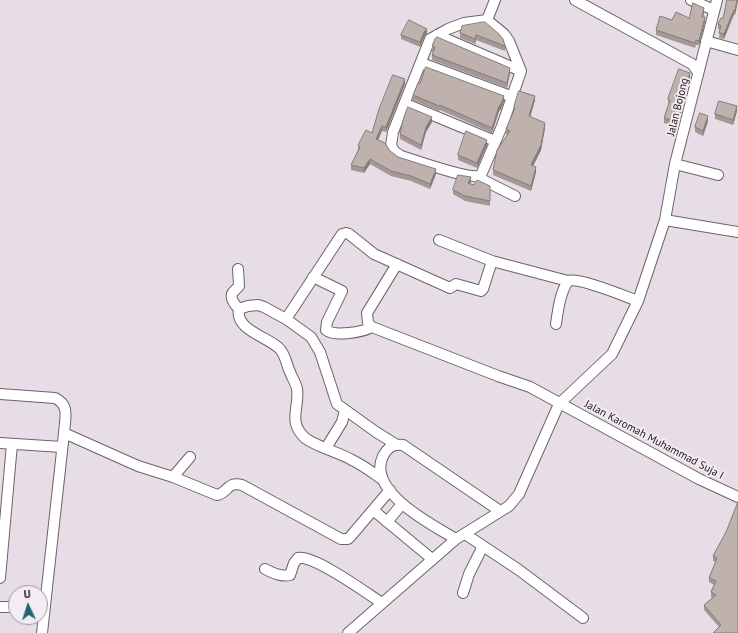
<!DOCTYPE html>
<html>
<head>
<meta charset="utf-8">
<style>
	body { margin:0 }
	#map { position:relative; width:738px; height:633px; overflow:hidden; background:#e7dde6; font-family:"PT Sans",sans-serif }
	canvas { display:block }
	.north { position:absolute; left:8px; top:585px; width:40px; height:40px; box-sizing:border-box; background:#f4ebf3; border:1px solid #9d969c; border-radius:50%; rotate:356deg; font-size:11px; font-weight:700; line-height:16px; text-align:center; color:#1a1619 }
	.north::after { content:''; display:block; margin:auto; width:14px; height:18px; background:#1c6472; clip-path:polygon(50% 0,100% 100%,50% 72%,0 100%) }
</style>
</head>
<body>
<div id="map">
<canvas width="738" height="633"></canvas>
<div class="north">U</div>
</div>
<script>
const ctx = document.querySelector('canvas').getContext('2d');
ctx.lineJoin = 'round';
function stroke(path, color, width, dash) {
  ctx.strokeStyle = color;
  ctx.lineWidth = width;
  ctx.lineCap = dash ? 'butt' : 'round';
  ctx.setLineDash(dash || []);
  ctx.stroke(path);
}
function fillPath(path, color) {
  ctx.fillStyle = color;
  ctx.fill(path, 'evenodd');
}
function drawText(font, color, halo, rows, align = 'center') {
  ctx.font = font + ' "PT Sans",sans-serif';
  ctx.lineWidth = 4;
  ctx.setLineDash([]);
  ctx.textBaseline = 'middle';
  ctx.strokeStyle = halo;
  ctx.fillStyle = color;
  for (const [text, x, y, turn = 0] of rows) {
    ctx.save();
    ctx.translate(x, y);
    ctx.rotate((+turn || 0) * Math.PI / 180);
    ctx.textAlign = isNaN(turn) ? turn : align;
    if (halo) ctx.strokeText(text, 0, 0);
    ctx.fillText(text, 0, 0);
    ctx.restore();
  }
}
const minor = new Path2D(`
	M575 0 692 64 698 72
	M691 0 714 10
	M487 20 504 34 509 41 521 71 502 126 481 175C471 181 415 160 401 156L395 152 391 146 393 132 430 39 448 29 464 23 487 20 495 0
	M437 35 521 71
	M706 41 738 50
	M421 63 513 97
	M406 104 495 141
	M675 164 718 175
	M477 177 515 196
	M665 220 738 232
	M439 240 492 261 568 281
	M397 264 367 313 368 323 372 327 498 376 530 387 699 479 738 497
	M238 269 239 286C237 289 233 291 232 294 230 300 236 306 239 309
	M313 277 342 291 327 322 326 330C335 337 363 332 372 327
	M286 319 342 234 346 233 349 234 374 254 450 288 456 284 481 291 483 289 492 261
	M556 324C558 310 560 293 568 281 579 277 624 296 638 301
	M0 394 55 398C70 405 65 418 64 433L42 633
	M64 433 138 466 173 477 217 495C228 493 227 481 242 485L341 539H348L350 537 390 490
	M0 443 62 447
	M326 448 342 422 345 410
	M173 477 190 457
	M383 480C373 473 363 465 352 460 340 453 315 446 305 438 287 421 300 407 297 389 296 383 292 378 290 372 287 366 286 358 282 352 275 338 234 332 239 309L248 306 258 305 264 307 286 319 311 337 320 352 337 404 376 432 397 445
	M373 510 432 559
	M387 522 402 504
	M465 534 519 570 583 618
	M456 539C432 525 366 491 383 456 388 447 393 444 403 445L500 511
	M265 569C273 573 281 577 290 575L294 563 298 558C315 555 366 593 382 603
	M0 578 12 444
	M463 593 469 574 483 546
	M0 607H16
	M348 633 456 539 509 506 519 494 559 404 612 354 638 301 665 220 675 164 717 0`);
const wall = new Path2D(`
	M738 0 735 15 734 14 724 39 719 38 720 30 718 29V24Z
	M704 13 703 17 705 22 699 45H696L695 48 656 35V30L672 20 689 18Z
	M462 26 505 46V51L476 40 475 44 460 38V33Z
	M427 33 424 37 420 47 401 39V35Z
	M432 46 510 73 507 88 432 60V55L433 52 432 51Z
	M690 78 684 96V101L681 111V115L677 127 664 123V118L669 104H668V99Z
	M405 84 386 132 382 131 378 140 390 151 398 157 436 174 430 189 411 181 391 176 370 164 364 173 351 170V165L358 150V145L372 133Z
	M413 95 504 101 501 109 499 111 492 133 440 110 439 111 413 100Z
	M535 100 530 117 545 128 541 150 533 166 536 172 531 191 493 175V170L507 135 506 134V129L514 111V107Z
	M737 111 733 125 715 119V114Z
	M708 121 703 136 695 132V127Z
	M432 122 426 132 421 150 400 139V134Z
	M487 145 477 168 458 160V155Z
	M471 182 470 184 474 185 490 186V206L465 201 453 194V190Z
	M726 532 738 633 719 627 704 610V605L712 598 711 597V592L714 585 709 582V578L716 562 713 561V556Z`);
const shadedWall = new Path2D(`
	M737 0H738V1L735 15V10Z
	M704 8V13L702 21V17Z
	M734 10V14L724 39V34Z
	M705 17V22L699 45V41Z
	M427 29V33L424 37 420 47V42L424 32Z
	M476 35V40L475 44V39Z
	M510 68V73L507 88V83Z
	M690 73V78L684 96V101L681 111V115L677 127V122L680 109 683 95Z
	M405 79V84L386 132V127Z
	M504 96V101L501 109 499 111 492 133V128L499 106Z
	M535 96V100L529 121V116Z
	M737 106V111L733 125V120Z
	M708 116V121L703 136V131Z
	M432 117V122L426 132 421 150V145L426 127Z
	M545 123V128L541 150 531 170V165Z
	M382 126V131L376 144V139Z
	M487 140V145L477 168V163Z
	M370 159V164L364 173V168Z
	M536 167V172L531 191V186Z
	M436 169V174L430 189V184Z
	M471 177V182L468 187V183Z`);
const building = new Path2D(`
	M727 0H737L735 10H734L724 34 719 33 721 26 718 24 721 18H723Z
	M693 3 704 8 702 17H705L699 41 696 40 695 43 656 30 660 16 672 20 676 12 689 18Z
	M409 20 427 29 424 32 420 42 401 35Z
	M485 22 499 34 503 39 505 46 476 35 475 39 460 33 462 26Z
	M437 37 510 68 507 83 432 55 435 47 432 46 435 39Z
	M426 67 504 96 501 104 499 106 492 128 440 105 439 106 413 95 418 83H420Z
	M679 69 690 73 683 95 684 96 680 109 681 110 677 122 664 118 670 100 668 99Z
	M393 75 405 79 386 127 382 126 376 139 385 143 390 151 398 157 436 169 430 184 411 176 391 171 370 159 364 168 351 165 360 147 358 145 366 130 372 133 379 109Z
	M519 91 535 96 529 116 545 123 541 145 531 165 536 167 531 186 493 170 497 150 510 131 506 129 515 108 514 107Z
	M719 101 737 106 733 120 715 114Z
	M408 107 432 117 426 127 421 145 400 134 403 120Z
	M700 113 708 116 703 131 695 127Z
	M466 131 487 140 477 163 458 155Z
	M458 175 471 177 468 183 474 185 477 180 490 186V201L465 196 453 190Z
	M738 502V633H713L721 625 704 605 716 595 711 592 716 581 709 578 717 558 713 556 726 532Z`);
const streetNames = [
	["Jalan Bojong",678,107,-76],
	["Jalan Karomah Muhammad Suja I",654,440,28]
];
stroke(minor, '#6b636b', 12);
stroke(minor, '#fff', 10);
fillPath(wall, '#a39896');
fillPath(shadedWall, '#857c7a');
fillPath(building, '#beb1ae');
stroke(building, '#857c7a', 1);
drawText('11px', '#1a1619', '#f4ebf3', streetNames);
</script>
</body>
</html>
